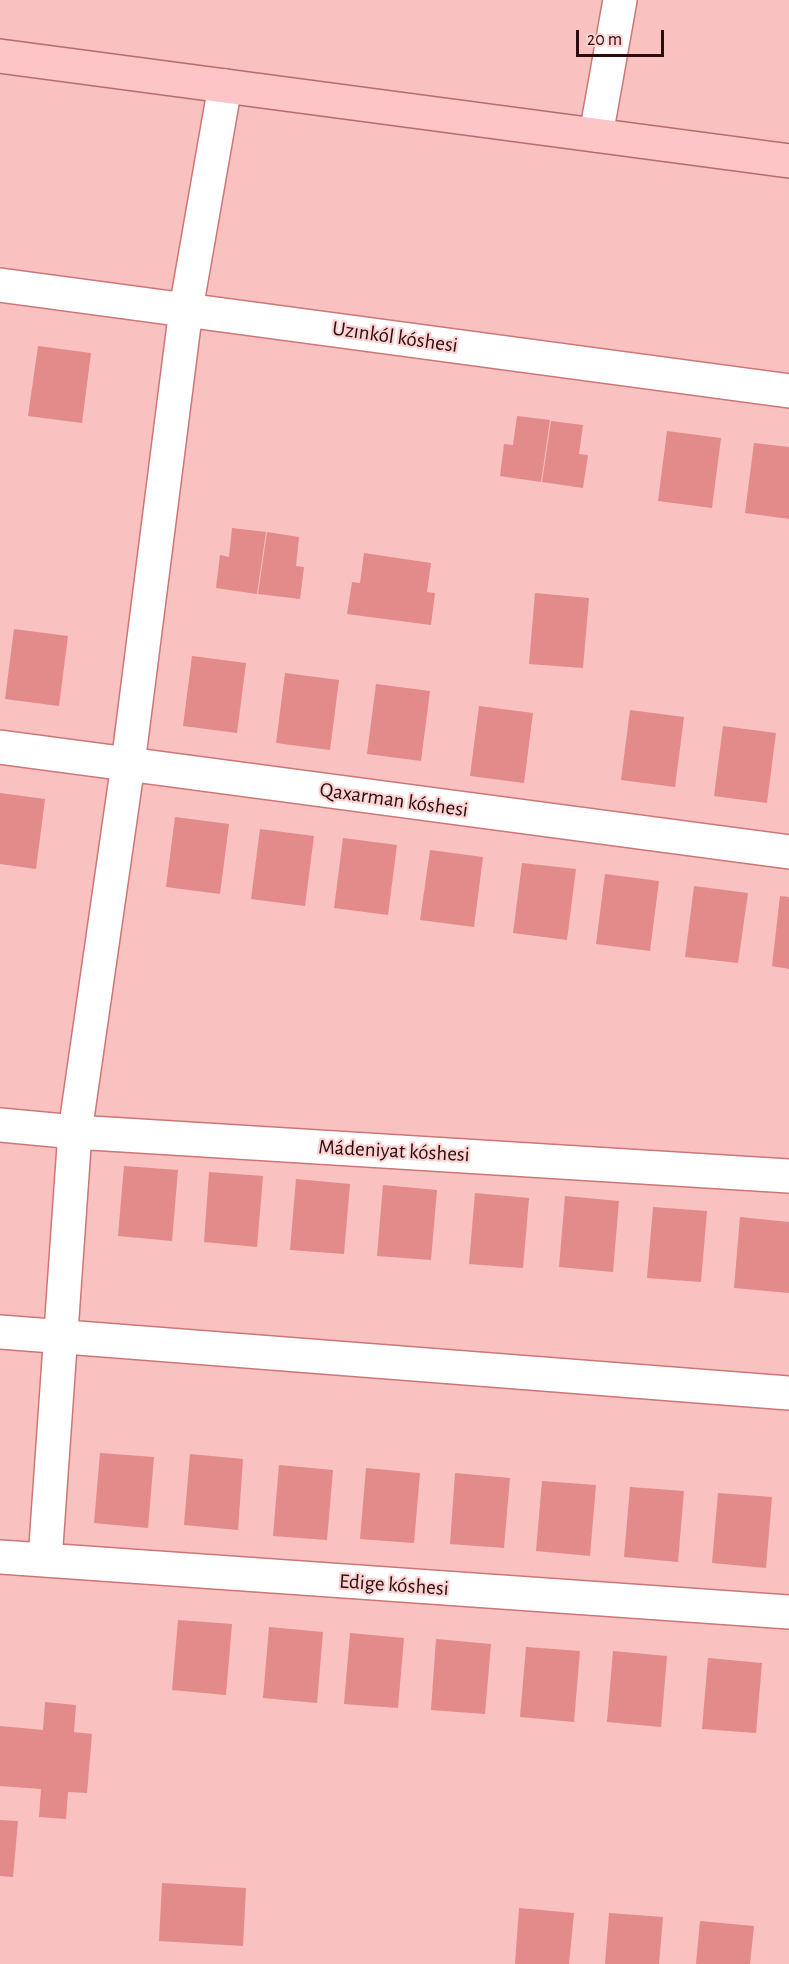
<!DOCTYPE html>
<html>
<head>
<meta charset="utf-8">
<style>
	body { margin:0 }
	#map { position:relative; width:789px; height:1964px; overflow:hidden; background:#f9c1c0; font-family:"Alegreya Sans",sans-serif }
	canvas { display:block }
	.scale { position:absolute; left:576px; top:30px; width:88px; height:27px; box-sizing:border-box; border:3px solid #2d0c0e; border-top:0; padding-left:8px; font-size:18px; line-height:21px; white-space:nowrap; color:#2d0c0e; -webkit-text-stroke:4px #fad3d2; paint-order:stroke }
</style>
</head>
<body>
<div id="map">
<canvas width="789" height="1964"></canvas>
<div class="scale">20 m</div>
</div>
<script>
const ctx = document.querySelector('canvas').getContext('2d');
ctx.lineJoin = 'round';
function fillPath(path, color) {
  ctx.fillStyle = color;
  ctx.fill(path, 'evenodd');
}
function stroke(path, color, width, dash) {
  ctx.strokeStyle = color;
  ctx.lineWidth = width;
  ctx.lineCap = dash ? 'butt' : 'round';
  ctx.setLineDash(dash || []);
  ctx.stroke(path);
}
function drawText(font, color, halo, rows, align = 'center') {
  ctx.font = font + ' "Alegreya Sans",sans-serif';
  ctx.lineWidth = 4.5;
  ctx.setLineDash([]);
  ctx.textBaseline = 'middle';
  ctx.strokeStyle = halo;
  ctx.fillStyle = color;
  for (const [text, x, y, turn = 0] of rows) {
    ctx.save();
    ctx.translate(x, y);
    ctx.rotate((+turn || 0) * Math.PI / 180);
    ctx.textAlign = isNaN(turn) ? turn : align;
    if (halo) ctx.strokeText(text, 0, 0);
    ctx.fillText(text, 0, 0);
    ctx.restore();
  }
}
const building = new Path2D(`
	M38 346 91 353 82 423 28 416Z
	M517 416 550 420 541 482 500 476 504 444 513 445Z
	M551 421 583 425 579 454 588 455 583 488 542 482Z
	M667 431 721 438 712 508 658 501Z
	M754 443 789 447V519L745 513Z
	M232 528 266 532 257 594 216 588 220 555 229 557Z
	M267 532 299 537 296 566 304 567 300 599 258 594Z
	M364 553 431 563 427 592 435 593 431 625 347 614 352 582 360 583Z
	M535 593 589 598 583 668 529 664Z
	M14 629 68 636 59 706 5 699Z
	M192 656 246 663 237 733 183 726Z
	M285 673 339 680 330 750 276 743Z
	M376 684 430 691 421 761 367 754Z
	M479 706 533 713 524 783 470 776Z
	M630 710 684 717 675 787 621 780Z
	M723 726 776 733 767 803 714 796Z
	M0 793 45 799 36 869 0 864Z
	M175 817 229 824 220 894 166 887Z
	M260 829 314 836 305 906 251 899Z
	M343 838 397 845 388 915 334 908Z
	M430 850 483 857 474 927 420 920Z
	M522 863 576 869 567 940 513 933Z
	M605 874 659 881 650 951 596 944Z
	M694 886 748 893 738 963 685 957Z
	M780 896 789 897V969L772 966Z
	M124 1166 178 1170 172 1241 118 1236Z
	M209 1172 263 1176 257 1247 204 1242Z
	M296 1179 350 1184 344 1254 290 1250Z
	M383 1185 437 1190 431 1260 377 1256Z
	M475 1193 529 1198 523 1268 469 1264Z
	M565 1196 619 1201 613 1272 559 1267Z
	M653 1207 707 1211 701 1282 647 1278Z
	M740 1217 789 1222V1293L734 1288Z
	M100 1453 154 1457 148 1528 94 1523Z
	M190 1454 243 1459 238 1530 184 1525Z
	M279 1465 333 1470 327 1540 273 1536Z
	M366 1468 420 1473 414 1543 360 1539Z
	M455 1473 510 1478 504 1548 450 1544Z
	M542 1481 596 1485 590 1556 536 1551Z
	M630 1487 684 1491 678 1562 624 1557Z
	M718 1493 772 1497 766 1568 712 1563Z
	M178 1620 232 1624 226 1695 172 1690Z
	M269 1627 323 1632 317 1703 263 1698Z
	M350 1633 404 1638 398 1708 344 1704Z
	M436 1639 491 1644 485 1714 431 1710Z
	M526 1647 580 1651 574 1722 520 1717Z
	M613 1651 667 1656 661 1727 607 1722Z
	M708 1658 762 1663 756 1733 702 1729Z
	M45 1702 76 1705 74 1732 92 1734 87 1793 68 1792 66 1819 39 1817 41 1789 0 1786V1726L43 1730Z
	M0 1820 18 1821 13 1877 0 1876Z
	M162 1883 246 1888 243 1946 159 1941Z
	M519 1908 574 1913 569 1964H515Z
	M609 1913 663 1917 659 1964H605Z
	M700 1921 754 1926 750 1964H696Z`);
const minor = new Path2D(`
	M596 135 620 0
	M0 285 789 391
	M0 747 789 852
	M0 1125 75 1132 789 1176
	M0 1332 789 1393
	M0 1557 789 1612
	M45 1560 75 1132 128 764 186 309 225 86`);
const major = new Path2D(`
	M0 56 789 161`);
const streetNames = [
	["Uzınkól kóshesi",395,337,8],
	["Qaxarman kóshesi",394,800,8],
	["Mádeniyat kóshesi",394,1151,3],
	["Edige kóshesi",394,1585,4]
];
fillPath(building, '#e38a8b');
stroke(minor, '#cd7677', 36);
stroke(major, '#b46c6c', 36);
stroke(minor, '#fff', 33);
stroke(major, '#fdc5c5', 33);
drawText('21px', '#2d0c0e', '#fad3d2', streetNames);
</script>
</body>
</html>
